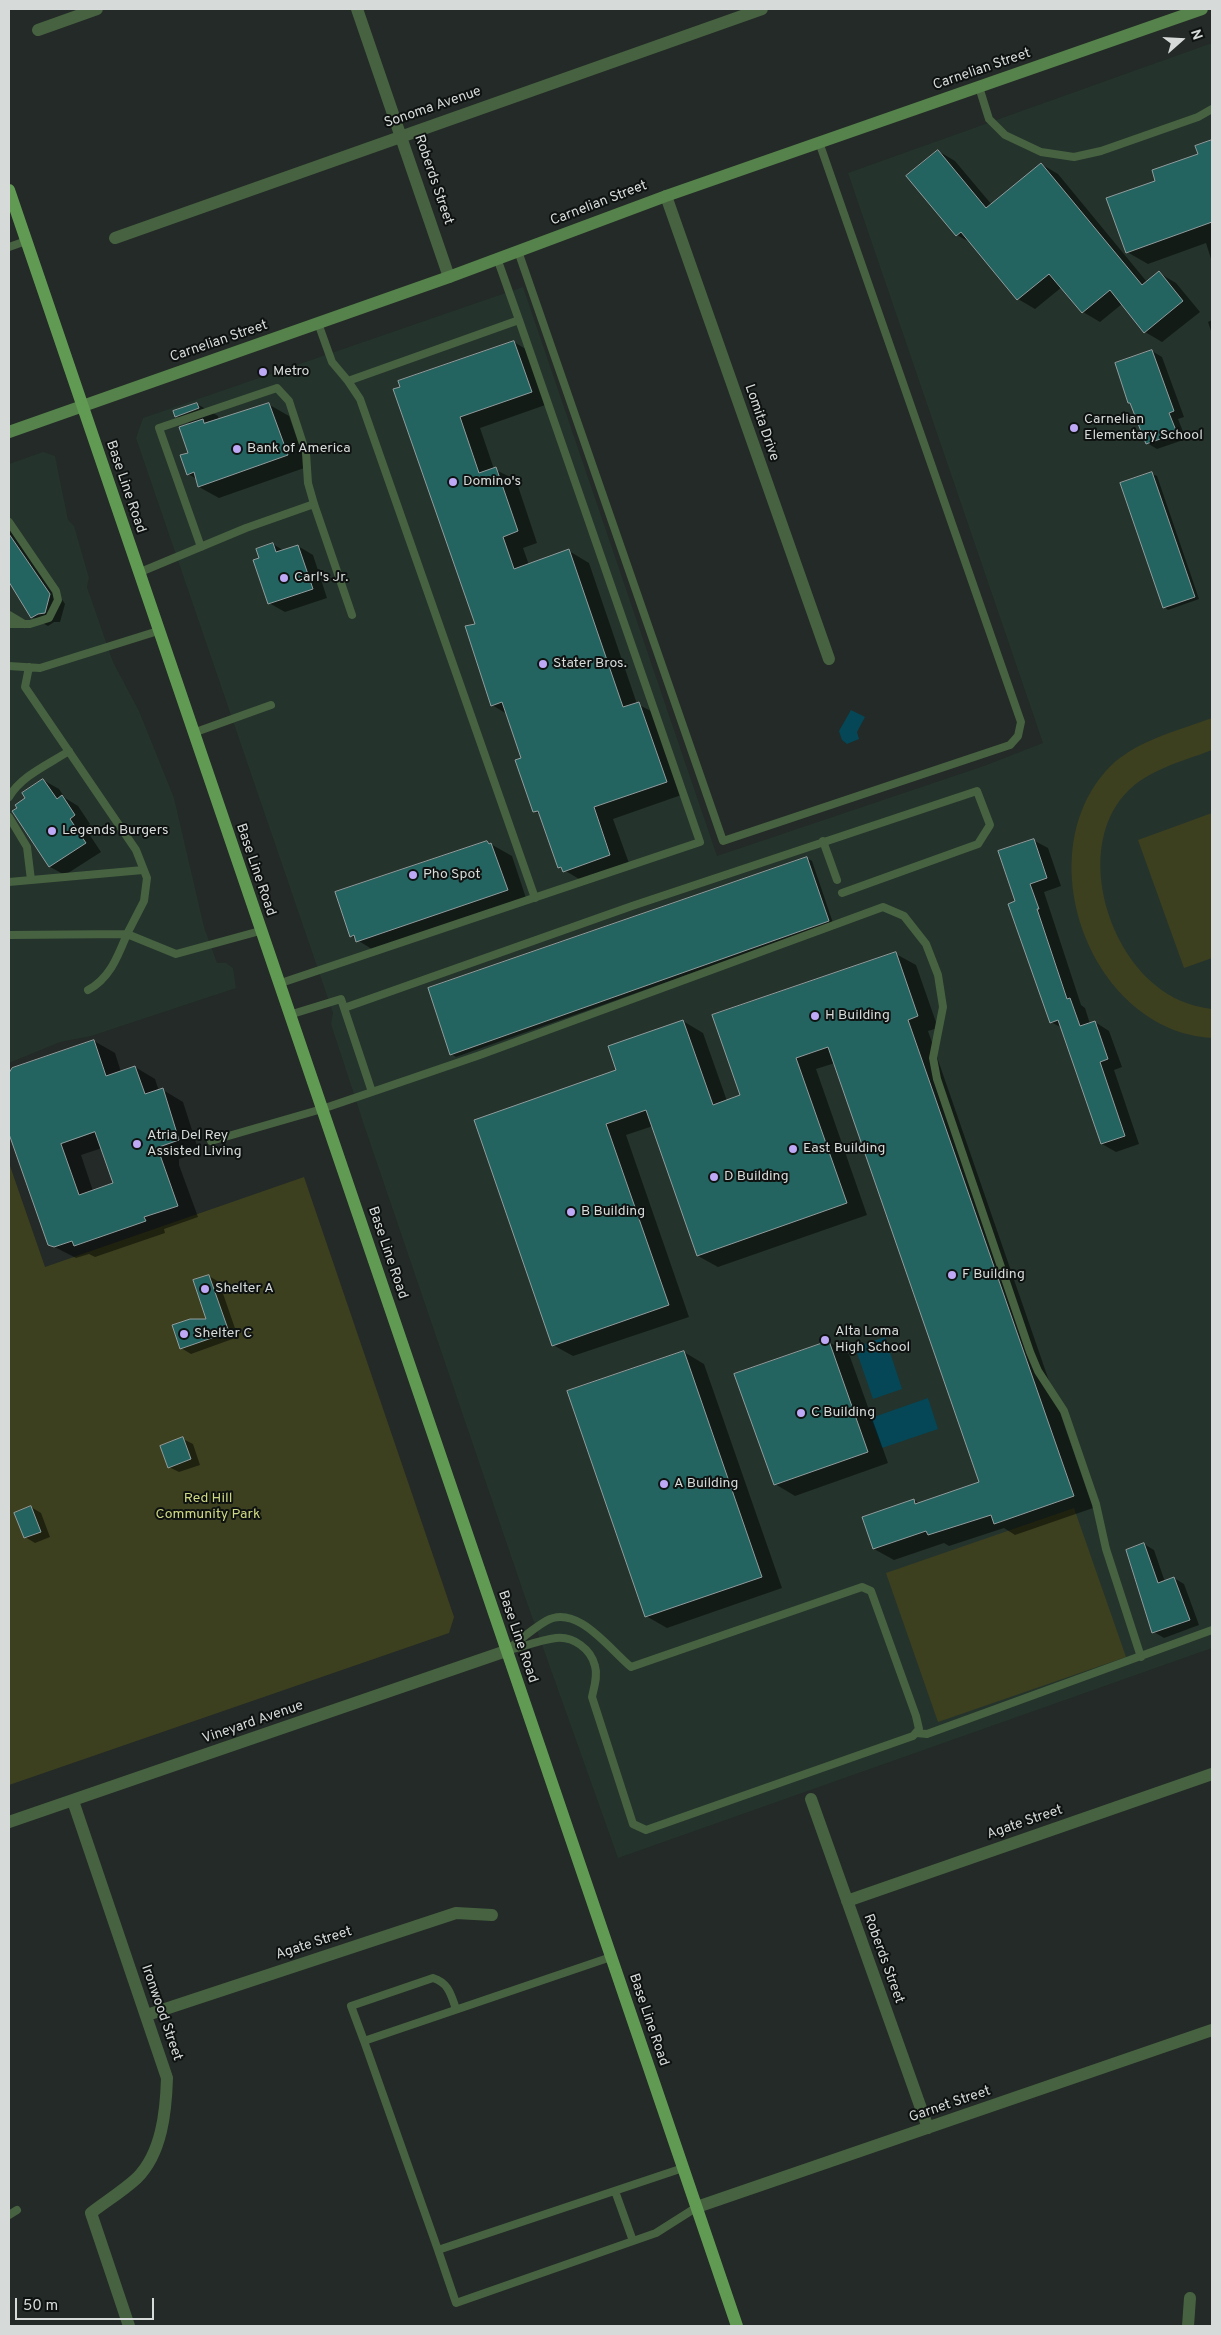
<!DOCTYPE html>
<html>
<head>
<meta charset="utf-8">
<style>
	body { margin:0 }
	#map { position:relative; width:1221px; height:2335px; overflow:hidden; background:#232a27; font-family:Overpass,sans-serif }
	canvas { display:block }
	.frame { position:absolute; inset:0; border:10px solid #d6dbd9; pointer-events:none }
	.north { position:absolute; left:1156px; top:15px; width:50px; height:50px; -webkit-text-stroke:4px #0e1210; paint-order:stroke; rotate:71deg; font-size:14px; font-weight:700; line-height:20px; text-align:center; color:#d6dbd9 }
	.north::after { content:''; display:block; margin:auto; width:18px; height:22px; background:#d6dbd9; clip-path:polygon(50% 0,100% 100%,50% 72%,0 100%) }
	.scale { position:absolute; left:15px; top:2298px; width:139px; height:22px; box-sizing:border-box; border:2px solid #d6dbd9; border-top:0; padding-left:6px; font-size:15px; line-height:18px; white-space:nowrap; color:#d6dbd9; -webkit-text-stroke:4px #0e1210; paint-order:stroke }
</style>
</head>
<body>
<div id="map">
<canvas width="1221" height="2335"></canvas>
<div class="frame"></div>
<div class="north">N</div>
<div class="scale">50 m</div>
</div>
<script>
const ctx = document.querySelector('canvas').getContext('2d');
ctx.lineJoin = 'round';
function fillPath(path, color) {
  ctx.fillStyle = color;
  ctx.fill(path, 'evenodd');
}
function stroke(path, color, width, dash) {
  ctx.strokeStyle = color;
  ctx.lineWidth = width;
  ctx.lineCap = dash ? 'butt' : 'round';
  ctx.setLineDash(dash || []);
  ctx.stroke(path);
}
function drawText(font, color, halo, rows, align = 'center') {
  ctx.font = font + ' Overpass,sans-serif';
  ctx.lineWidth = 4;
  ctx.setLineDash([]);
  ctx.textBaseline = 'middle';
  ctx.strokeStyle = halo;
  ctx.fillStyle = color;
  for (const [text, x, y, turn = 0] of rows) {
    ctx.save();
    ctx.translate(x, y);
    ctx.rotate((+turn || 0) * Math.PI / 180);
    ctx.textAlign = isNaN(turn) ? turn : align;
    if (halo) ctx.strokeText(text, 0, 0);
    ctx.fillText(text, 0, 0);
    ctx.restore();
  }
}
const built = new Path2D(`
	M1212 43V1648L618 1858 525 1597 364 1125 331 1024 333 1013 136 438 143 418 523 287 717 856 984 766 1043 743 848 173Z
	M43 452 55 456 68 520 74 526 89 578 87 587 113 662 139 711 174 798 204 927 217 963H226L233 968 236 988 91 1036 60 1042 9 1063V464Z`);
const green = new Path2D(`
	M1212 718V750C1179 763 1143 770 1120 800 1080 854 1106 944 1154 984 1171 999 1190 1006 1212 1009V1038C1093 1031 1028 861 1105 772 1132 741 1175 732 1212 718Z
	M1212 813V958L1184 968 1138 840Z
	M9 1163 45 1267 304 1177 454 1617 449 1633 9 1785Z
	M1074 1508 1126 1657 938 1722 886 1573Z`);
const water = new Path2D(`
	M851 710 865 717 857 732 859 739 847 744 842 740 839 731Z
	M885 1337 902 1389 873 1399 855 1347Z
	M928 1398 938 1429 882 1448 871 1418Z`);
const shadow = new Path2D(`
	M1212 141V262L1206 243 1148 264 1127 252 1157 182 1200 154 1197 147Z
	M938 151 955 161 992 205 1041 164 1058 174 1147 282 1159 273 1176 283 1200 312 1162 342 1145 332 1122 304 1100 322 1083 312 1062 287 1035 309 1018 299 971 243 957 235Z
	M1212 320V334L1208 322Z
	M514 342 534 354 551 403 480 428 494 469 516 480 537 543 523 548 529 565 569 551 589 563 637 704 659 715 687 793 613 819 630 866 584 882 559 867 541 815 534 811 523 759 507 714 492 705 476 624 395 390Z
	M1152 351 1162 357 1184 417 1178 419 1186 439 1157 449 1147 443 1132 404 1129 403Z
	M197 404 218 416 219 420 268 404 289 416 307 467 219 498 199 487 197 479 188 474 191 424 176 416Z
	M1152 474 1157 476 1199 599 1168 610 1164 607Z
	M9 528 19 534 65 604 60 622H54L48 626 32 617 9 581Z
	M273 544 284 551 298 546 313 555 327 598 285 612 269 603 260 558Z
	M43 780 59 789 65 798 78 806 90 824 85 828 101 852 65 875 50 867 14 811Z
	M1033 840 1048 848 1061 886 1044 892 1081 1005 1085 1008 1090 1024 1095 1022 1109 1031 1122 1067 1114 1070 1139 1144 1116 1152 1102 1144 1062 1028 1051 1022 1017 902Z
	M487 842 512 856 527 901 378 953 351 936Z
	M807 858 812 861 833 923 456 1057 451 1054 430 989Z
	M896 954 916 965 938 1028 928 1031 1093 1508 1015 1535 1004 1528 949 1546 944 1543 894 1560 874 1549 914 1500 920 1504 981 1483 835 1063 816 1069 867 1215 718 1267 698 1256 653 1126 626 1135 689 1317 573 1356 553 1345 618 1071 683 1021 703 1033 727 1101 741 1096Z
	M94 1041 115 1053 121 1072 135 1067 155 1079 159 1091 163 1090 183 1102 199 1152 179 1159V1165L198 1217 164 1229 165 1233 95 1257 89 1254 76 1258 49 1244 9 1130V1074ZM102 1148 115 1184 93 1191 81 1155Z
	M209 1276 219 1282 238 1337 191 1354 181 1348 208 1320Z
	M829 1342 849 1354 888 1463 795 1496 775 1484Z
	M684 1352 704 1364 782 1588 667 1628 646 1616Z
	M183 1439 193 1444 200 1465 179 1472 169 1467Z
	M31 1507 41 1513 50 1537 35 1543 25 1537Z
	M1144 1544 1154 1550 1165 1582 1174 1578 1184 1584 1199 1625 1164 1638 1154 1632Z`);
const building = new Path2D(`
	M1212 140V222L1126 253 1106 198 1155 181 1152 170 1198 154 1195 146Z
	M938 150 986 208 1041 163 1142 285 1159 271 1183 301 1144 333 1110 290 1082 313 1049 274 1017 300 961 232 956 236 906 176Z
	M514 341 532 392 460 417 479 473 496 467 518 531 503 537 514 569 569 549 623 707 639 702 667 782 594 807 610 855 563 872 561 867 558 868 538 811 533 812 515 760 521 758 502 702 491 706 465 626 475 624 393 389 400 387 398 381Z
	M1152 350 1174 411 1169 413 1177 433 1146 444 1130 403H1128L1115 363Z
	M197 403 199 408 175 417 173 411Z
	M269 403 288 455 198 487 194 472 187 475 180 455 188 453 179 427 203 419 204 423Z
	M1152 472 1195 597 1163 608 1120 483Z
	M9 534 50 594 45 613 38 614 31 618 9 582Z
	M273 543 276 552 298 545 313 589 268 604 253 560 259 558 256 549Z
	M43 779 57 799 62 795 75 815 70 819 86 843 49 867 12 811 17 808 15 805 25 798 22 793Z
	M1034 839 1047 878 1030 884 1039 909H1037L1067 999 1070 998 1080 1026 1095 1021 1108 1059 1100 1062 1125 1136 1101 1144 1058 1020 1050 1023 1008 904 1015 901 998 851Z
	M487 841 489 844 491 843 508 890 356 942 354 935 350 937 335 892Z
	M807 857 829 921 450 1055 428 988Z
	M896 952 918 1016 908 1020 1074 1496 994 1524 991 1515 928 1535 926 1531 873 1549 862 1517 914 1499 915 1504 979 1482 828 1047 796 1058 847 1203 697 1256 646 1110 606 1124 669 1305 552 1346 474 1120 616 1070 608 1046 683 1020 713 1105 740 1095 712 1015Z
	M94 1040 106 1076 135 1066 145 1094 163 1088 179 1140 159 1147V1152L178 1206 144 1217 146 1221 74 1246 72 1241 54 1247 48 1245 9 1134V1073L12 1068ZM95 1132 113 1183 79 1195 61 1144Z
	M209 1275 229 1332 180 1349 172 1325 190 1319H206L193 1280Z
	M829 1341 868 1452 774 1485 734 1374Z
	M684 1351 762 1577 645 1617 567 1391Z
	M183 1437 191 1459 168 1468 160 1446Z
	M31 1506 41 1532 24 1538 14 1513Z
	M1144 1543 1158 1583 1174 1577 1190 1620 1152 1633 1126 1550Z`);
const service = new Path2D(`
	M979 87 989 119 1005 135 1041 152 1074 157 1101 151 1198 117 1212 109
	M9 247 26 241
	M518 251 723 841 1010 745 1018 736 1021 722 819 142
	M318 323 332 362 348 381 360 399 535 898
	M348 381 519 320 497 258
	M9 522 56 591 58 600 49 618 30 624H9
	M201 547 159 428 277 388 289 401 306 453 308 483 314 504 352 615
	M138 573 246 528 314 504
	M9 615 24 624
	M9 666 40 668 158 631
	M193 733 271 705
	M9 797C21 776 49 764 69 751
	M9 817 27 847 31 880
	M823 841 837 880
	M9 882 143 870
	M9 935 127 934 144 901 147 878 136 850 25 687 29 667
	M278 984 700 842 519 320
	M88 990C110 978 118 956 127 934L176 954 260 931
	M344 1008 632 906 977 791 990 825 978 844 842 893
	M372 1092 480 1055 883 907 904 916 926 944 938 975 943 1007 933 1058 937 1079 1030 1352 1038 1371 1064 1411 1096 1504 1106 1549 1141 1657
	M211 1141 322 1109 372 1092 341 999 289 1015
	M862 1587 871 1591 916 1716 919 1729 913 1736 646 1830 633 1824 592 1697C594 1687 598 1676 595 1666 591 1649 573 1636 556 1638 540 1640 522 1647 506 1651 519 1641 532 1629 546 1621 577 1603 610 1650 631 1667Z
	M916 1733 927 1734 1212 1630
	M611 1957 364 2041 438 2250 683 2168
	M364 2041 351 2006 433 1978C449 1983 451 1995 456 2009
	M615 2191 633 2241
	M9 2215 17 2210
	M438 2250 456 2303 656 2233 697 2207`);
const minor = new Path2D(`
	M357 9 449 277
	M38 30 97 9
	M666 196 829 659
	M115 238 762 9
	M811 1799 928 2128
	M73 1801 167 2078C166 2111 162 2153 137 2178 123 2191 105 2202 91 2213L129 2326
	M847 1901 1212 1774
	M147 2015 456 1913 492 1915
	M697 2207 1212 2030
	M1188 2326 1190 2298`);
const tertiary = new Path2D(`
	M9 1822 506 1651`);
const secondary = new Path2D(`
	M9 432 449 277 666 196 1202 9`);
const primary = new Path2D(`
	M9 190 737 2326`);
const markers = [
	[263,372,5,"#bda9f5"],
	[1074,428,5,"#bda9f5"],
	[237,449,5,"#bda9f5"],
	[453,482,5,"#bda9f5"],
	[284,578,5,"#bda9f5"],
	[543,664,5,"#bda9f5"],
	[52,831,5,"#bda9f5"],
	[413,875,5,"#bda9f5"],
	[815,1016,5,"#bda9f5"],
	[137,1144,5,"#bda9f5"],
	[793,1149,5,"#bda9f5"],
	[714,1177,5,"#bda9f5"],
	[571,1212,5,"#bda9f5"],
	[952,1275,5,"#bda9f5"],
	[205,1289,5,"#bda9f5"],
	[184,1334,5,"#bda9f5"],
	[825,1340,5,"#bda9f5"],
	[801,1413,5,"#bda9f5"],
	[664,1484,5,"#bda9f5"]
];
const streetNames = [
	["Carnelian Street",982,70,-19],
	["Sonoma Avenue",433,108,-19],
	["Roberds Street",433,180,71],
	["Carnelian Street",599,204,-21],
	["Carnelian Street",219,342,-19],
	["Lomita Drive",761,423,71],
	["Base Line Road",125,487,71],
	["Base Line Road",255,870,71],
	["Base Line Road",387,1253,71],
	["Base Line Road",517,1637,71],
	["Vineyard Avenue",253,1723,-19],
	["Agate Street",1025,1823,-19],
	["Agate Street",314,1944,-18],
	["Roberds Street",883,1959,70],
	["Ironwood Street",161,2013,71],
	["Base Line Road",648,2020,71],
	["Garnet Street",950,2105,-19]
];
const poiNames = [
	["Metro",273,372],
	["Carnelian",1084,420],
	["Elementary School",1084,436],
	["Bank of America",247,449],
	["Domino's",463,482],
	["Carl's Jr.",294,578],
	["Stater Bros.",553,664],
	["Legends Burgers",62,831],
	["Pho Spot",423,875],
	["H Building",825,1016],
	["Atria Del Rey",147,1136],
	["Assisted Living",147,1152],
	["East Building",803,1149],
	["D Building",724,1177],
	["B Building",581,1212],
	["F Building",962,1275],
	["Shelter A",215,1289],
	["Alta Loma",835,1332],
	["High School",835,1348],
	["Shelter C",194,1334],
	["C Building",811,1413],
	["A Building",674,1484]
];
const parkNames = [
	["Red Hill",208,1499],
	["Community Park",208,1515]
];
fillPath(built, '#24332c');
fillPath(green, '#3d401f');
fillPath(water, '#054756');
fillPath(shadow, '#0007');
fillPath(building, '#236360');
stroke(building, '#919c9c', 1);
stroke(service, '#476240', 8);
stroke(minor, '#476240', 12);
stroke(tertiary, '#476240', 12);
stroke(secondary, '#56824b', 12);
stroke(primary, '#619b53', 12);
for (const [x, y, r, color] of markers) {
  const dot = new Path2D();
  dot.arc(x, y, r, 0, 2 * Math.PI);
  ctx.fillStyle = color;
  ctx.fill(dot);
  stroke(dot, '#0e1210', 2);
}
drawText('14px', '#d6dbd9', '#0e1210', streetNames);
drawText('14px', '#d6dbd9', '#0e1210', poiNames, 'left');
drawText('14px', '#cfd882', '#0e1210', parkNames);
</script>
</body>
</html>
